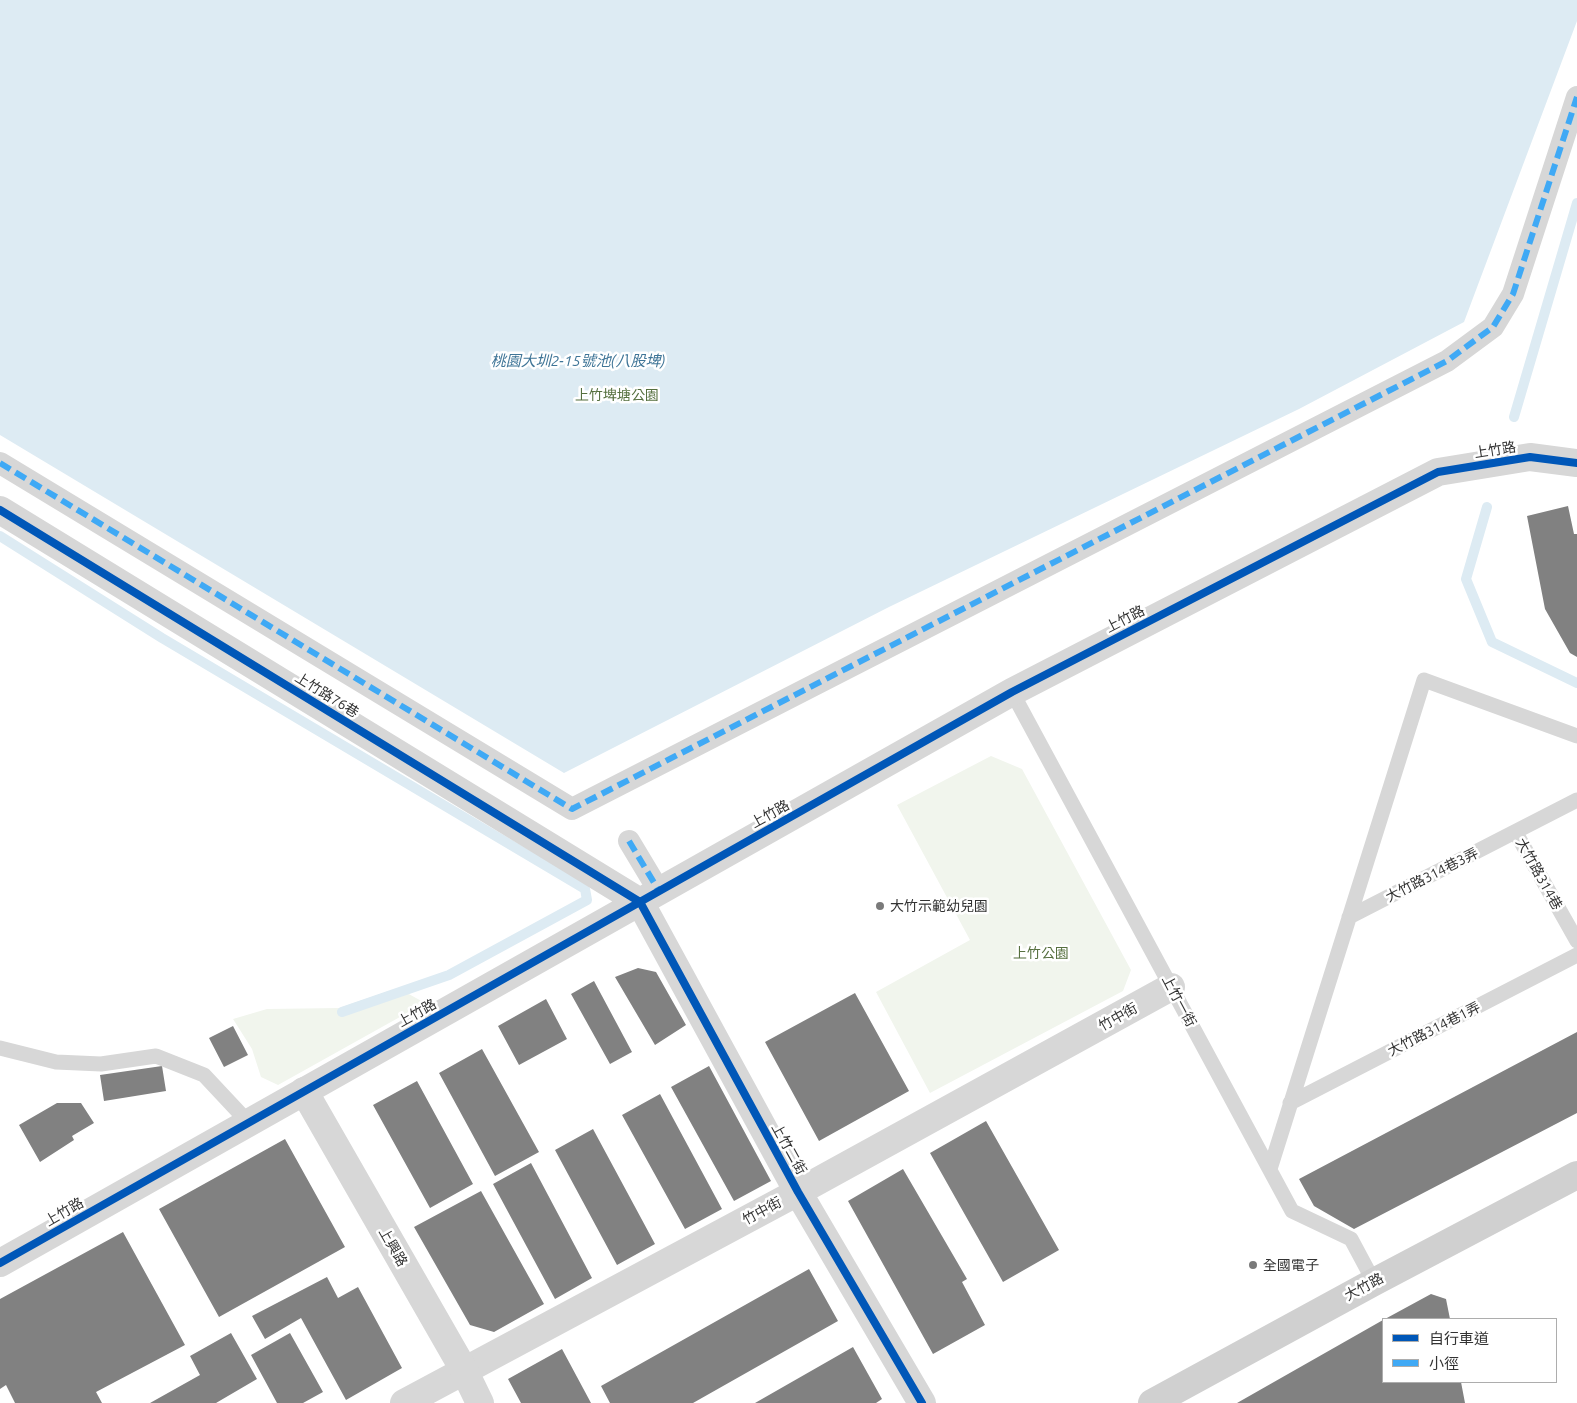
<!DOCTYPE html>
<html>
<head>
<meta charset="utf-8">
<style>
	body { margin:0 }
	#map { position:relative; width:1577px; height:1403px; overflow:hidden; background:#fff; font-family:Ubuntu,"Noto Sans TC",sans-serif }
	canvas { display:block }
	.legend { position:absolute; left:1382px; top:1318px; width:175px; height:65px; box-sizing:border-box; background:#fff; border:1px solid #adadad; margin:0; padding:6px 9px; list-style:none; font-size:15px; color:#333 }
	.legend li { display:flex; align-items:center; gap:10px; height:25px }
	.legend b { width:25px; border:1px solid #adadad }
</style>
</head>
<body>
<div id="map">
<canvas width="1577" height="1403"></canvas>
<ul class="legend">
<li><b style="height:6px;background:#0057b8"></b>自行車道</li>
<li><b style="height:6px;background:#3fa9f5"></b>小徑</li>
</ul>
</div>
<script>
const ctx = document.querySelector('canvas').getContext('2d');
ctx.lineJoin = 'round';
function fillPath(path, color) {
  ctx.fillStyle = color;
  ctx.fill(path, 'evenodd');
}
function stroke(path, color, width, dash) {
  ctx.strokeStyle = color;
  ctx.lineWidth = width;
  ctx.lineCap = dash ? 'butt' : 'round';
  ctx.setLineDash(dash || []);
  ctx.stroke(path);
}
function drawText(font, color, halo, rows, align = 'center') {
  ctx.font = font + ' Ubuntu,"Noto Sans TC",sans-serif';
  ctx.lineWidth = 5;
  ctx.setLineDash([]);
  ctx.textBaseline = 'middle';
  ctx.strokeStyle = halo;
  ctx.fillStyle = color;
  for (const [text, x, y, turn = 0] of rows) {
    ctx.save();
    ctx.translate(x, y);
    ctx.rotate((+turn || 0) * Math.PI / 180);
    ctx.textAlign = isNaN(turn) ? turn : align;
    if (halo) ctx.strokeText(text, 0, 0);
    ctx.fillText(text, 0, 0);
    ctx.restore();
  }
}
const green = new Path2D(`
	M991 756 1022 769 1131 970 1123 991 930 1093 876 992 970 940 897 805Z
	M398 988 425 1003 278 1085 261 1077 252 1049 233 1019 267 1009 339 1008Z`);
const water = new Path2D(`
	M0 0H1577V21L1464 322 1299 409 889 607 564 773 0 435Z`);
const stream = new Path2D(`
	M1514 417 1577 203
	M1487 507 1466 579 1492 642 1577 683
	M0 536 162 638 585 889 587 900 449 975 342 1012`);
const building = new Path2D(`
	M1568 506 1574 534H1577V657L1570 653 1545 609 1527 516Z
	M638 968 656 972 686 1025 655 1045 615 977Z
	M594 981 632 1052 610 1064 571 994Z
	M855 993 909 1091 819 1141 765 1042Z
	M546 999 567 1039 519 1065 498 1026Z
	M233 1026 248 1055 224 1067 209 1038Z
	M1577 1032V1113L1354 1229 1314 1206 1299 1179Z
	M482 1049 539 1152 495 1176 439 1073Z
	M162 1066 166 1091 104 1101 100 1075Z
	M709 1066 771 1181 734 1201 671 1087Z
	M417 1081 473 1184 430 1208 373 1105Z
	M660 1094 722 1209 685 1229 622 1115Z
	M57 1103H81L94 1123 72 1136 74 1140 40 1162 19 1125Z
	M986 1121 1059 1250 1003 1282 930 1153Z
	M593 1129 655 1244 617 1265 555 1150Z
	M285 1139 345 1247 219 1317 159 1209Z
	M531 1163 592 1278 555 1299 493 1184Z
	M903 1169 967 1279 962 1282 985 1325 933 1354 848 1201Z
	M481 1191 544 1304 494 1332 470 1325 414 1227Z
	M123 1232 185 1345 96 1392 102 1403H15L6 1385 0 1389V1299Z
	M809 1269 838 1321 693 1403H610L601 1386Z
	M327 1277 338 1298 358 1287 402 1368 346 1400 301 1318 265 1339 252 1316Z
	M1431 1294 1446 1299 1450 1319H1385Z
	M1383 1320V1382H1461L1465 1403H1237Z
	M231 1333 257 1379 216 1403H150L200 1375 190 1356Z
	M290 1333 323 1392 303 1403H277L251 1355Z
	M853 1347 882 1399 876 1403H755Z
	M562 1349 591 1403H521L508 1379Z`);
const service = new Path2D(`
	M1012 692 1292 1211 1351 1239 1374 1282
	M1516 833 1577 941
	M1349 917 1577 800
	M0 1048 56 1062 101 1064 156 1056 204 1075 248 1122
	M1290 1103 1577 955
	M1270 1169 1424 680 1577 736`);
const pedestrian = new Path2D(`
	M0 463 572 809 1447 361 1493 327 1513 294 1577 97
	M629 841 659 891`);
const minor = new Path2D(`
	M0 510 640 902 798 1192 922 1403
	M0 1263 1012 692 1438 472 1530 457 1577 463
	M404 1403 798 1192 1171 987`);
const tertiary = new Path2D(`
	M304 1091 464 1370 480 1403`);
const secondary = new Path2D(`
	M1152 1403 1374 1282 1577 1175`);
const quiet = new Path2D(`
	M0 463 572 809 1447 361 1493 327 1513 294 1577 97
	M629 841 659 891`);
const cycleway = new Path2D(`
	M0 510 640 902 798 1192 922 1403
	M0 1263 1012 692 1438 472 1530 457 1577 463`);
const markers = [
	[880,906,5,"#7a7a7a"],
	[1253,1265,5,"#7a7a7a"]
];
const parkNames = [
	["上竹埤塘公園",617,395],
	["上竹公園",1041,953]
];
const streetNames = [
	["上竹路",1495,450,-9],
	["上竹路",1125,619,-27],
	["上竹路76巷",327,695,32],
	["上竹路",770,814,-29],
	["大竹路314巷",1539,874,61],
	["大竹路314巷3弄",1432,875,-27],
	["上竹一街",1179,1001,62],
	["上竹路",417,1013,-29],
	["竹中街",1118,1017,-29],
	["大竹路314巷1弄",1434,1029,-27],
	["上竹二街",789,1149,61],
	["竹中街",762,1211,-28],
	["上竹路",64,1212,-30],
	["上興路",393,1247,60],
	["大竹路",1364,1287,-28]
];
const poiNames = [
	["大竹示範幼兒園",890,906],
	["全國電子",1263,1265]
];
const waterNames = [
	["桃園大圳2-15號池(八股埤)",578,361]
];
fillPath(green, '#f1f5ed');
fillPath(water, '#ddebf3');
stroke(stream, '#ddebf3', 10);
fillPath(building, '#818181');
stroke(service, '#d7d7d7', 15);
stroke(pedestrian, '#d7d7d7', 22);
stroke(minor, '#d7d7d7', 28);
stroke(tertiary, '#d7d7d7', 28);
stroke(secondary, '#d0d0d0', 28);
stroke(quiet, '#3fa9f5', 6, [12, 6]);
stroke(cycleway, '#0057b8', 8);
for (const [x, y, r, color] of markers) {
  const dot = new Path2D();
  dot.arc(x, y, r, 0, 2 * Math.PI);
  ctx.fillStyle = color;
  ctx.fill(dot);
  stroke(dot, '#fff', 2);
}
drawText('14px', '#56703f', '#fff', parkNames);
drawText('14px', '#333', '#fff', streetNames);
drawText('14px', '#333', '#fff', poiNames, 'left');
drawText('italic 15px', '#3f7597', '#fff', waterNames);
</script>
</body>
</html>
